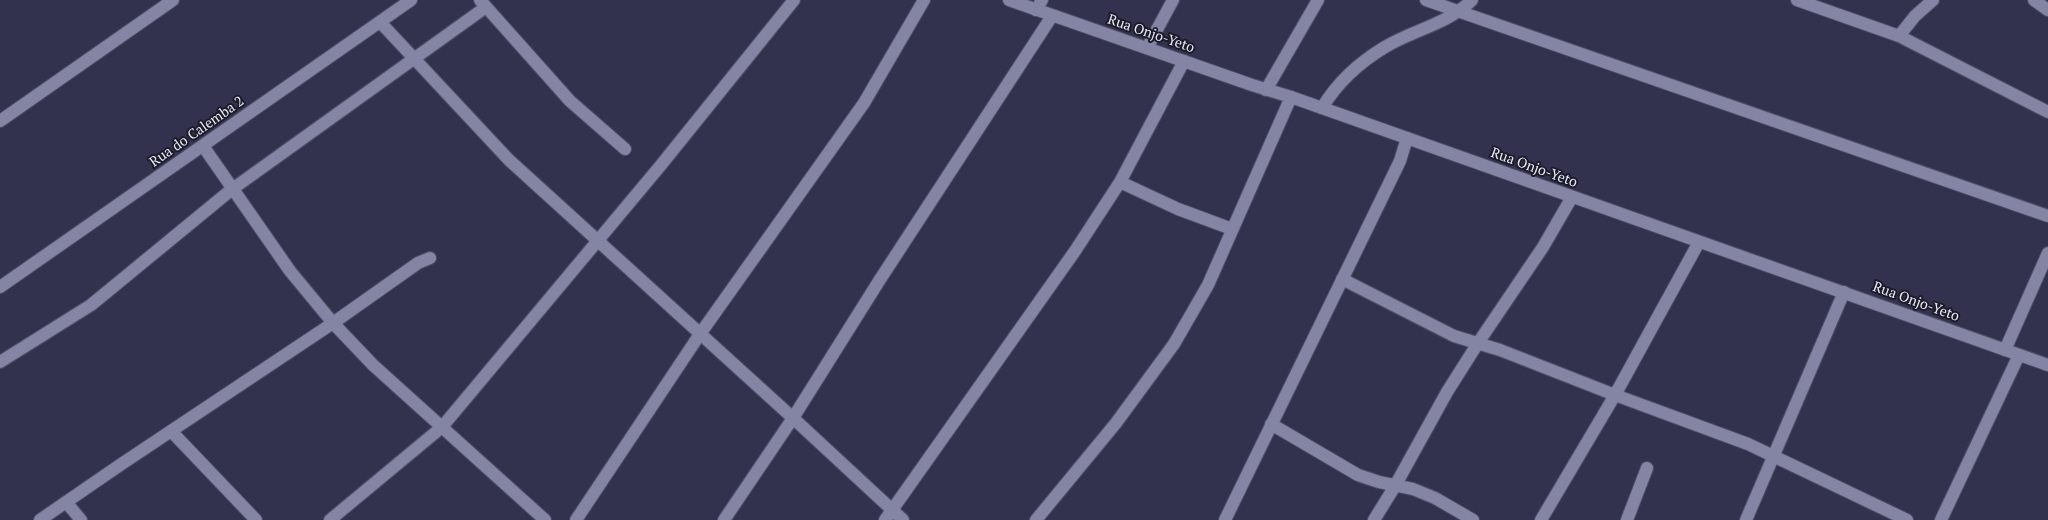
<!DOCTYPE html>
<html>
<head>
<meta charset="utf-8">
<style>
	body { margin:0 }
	canvas { display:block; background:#33324e }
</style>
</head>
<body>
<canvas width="2048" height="520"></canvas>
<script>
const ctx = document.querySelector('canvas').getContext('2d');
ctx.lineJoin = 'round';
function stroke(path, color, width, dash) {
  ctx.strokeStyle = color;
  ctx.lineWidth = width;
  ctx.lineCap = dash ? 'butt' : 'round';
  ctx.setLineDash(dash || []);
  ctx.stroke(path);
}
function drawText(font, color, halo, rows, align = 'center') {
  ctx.font = font + ' "PT Serif",serif';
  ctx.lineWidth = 4;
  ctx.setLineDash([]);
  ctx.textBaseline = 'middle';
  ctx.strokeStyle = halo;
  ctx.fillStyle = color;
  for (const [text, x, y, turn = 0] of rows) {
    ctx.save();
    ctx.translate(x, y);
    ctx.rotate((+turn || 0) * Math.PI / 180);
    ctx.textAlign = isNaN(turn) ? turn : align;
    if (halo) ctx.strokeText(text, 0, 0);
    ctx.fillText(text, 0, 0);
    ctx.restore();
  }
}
const street = new Path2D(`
	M480 0 570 101 625 149
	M1426 0 2048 216
	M1797 0 1899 36 2048 112
	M2034 0 2048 10
	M1036 10 1042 0
	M380 22 509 160 793 418 903 520
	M1899 36 1915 16 1933 0
	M1147 48 1173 0
	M1266 90 1318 0
	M1322 108C1337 83 1360 62 1385 47 1413 30 1448 24 1472 0
	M0 121 173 0
	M203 146 290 271 333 323 373 365 545 520
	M1120 182 1178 209 1232 229
	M1342 279 1454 336 1500 350 1615 395 1748 444 1907 520
	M2005 350 2048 253
	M0 362 91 305 231 190 486 7
	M1271 424 1358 475 1379 482 1413 489 1435 498 1473 520
	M171 431 256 520
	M66 502 81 520
	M40 520 120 465 333 323 418 263 430 258
	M330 520 442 427 661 165 794 0
	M576 520 700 334 864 103 924 0
	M724 520 793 418 879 281 1052 16
	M885 520 1075 251 1120 182 1184 61
	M1036 520 1116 423 1174 344 1208 285 1291 97
	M1225 520 1400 161 1407 138
	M1374 520 1395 486 1447 392 1478 343 1543 247 1572 197
	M1541 520 1615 395 1699 242
	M1627 520 1647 468
	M1746 520 1844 292
	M1941 520 2019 355`);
const secondary = new Path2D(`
	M1009 0 1252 85 1291 97 2048 365
	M0 287 411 0`);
const streetNames = [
	["Rua Onjo-Yeto",1151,34,19],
	["Rua do Calemba 2",197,132,-35],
	["Rua Onjo-Yeto",1534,168,20],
	["Rua Onjo-Yeto",1916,302,20]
];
stroke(street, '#504f66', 14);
stroke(secondary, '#504f66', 14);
stroke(street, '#8484a5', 12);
stroke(secondary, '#8484a5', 12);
drawText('14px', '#e7e7f9', '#1c1c28', streetNames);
</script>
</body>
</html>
